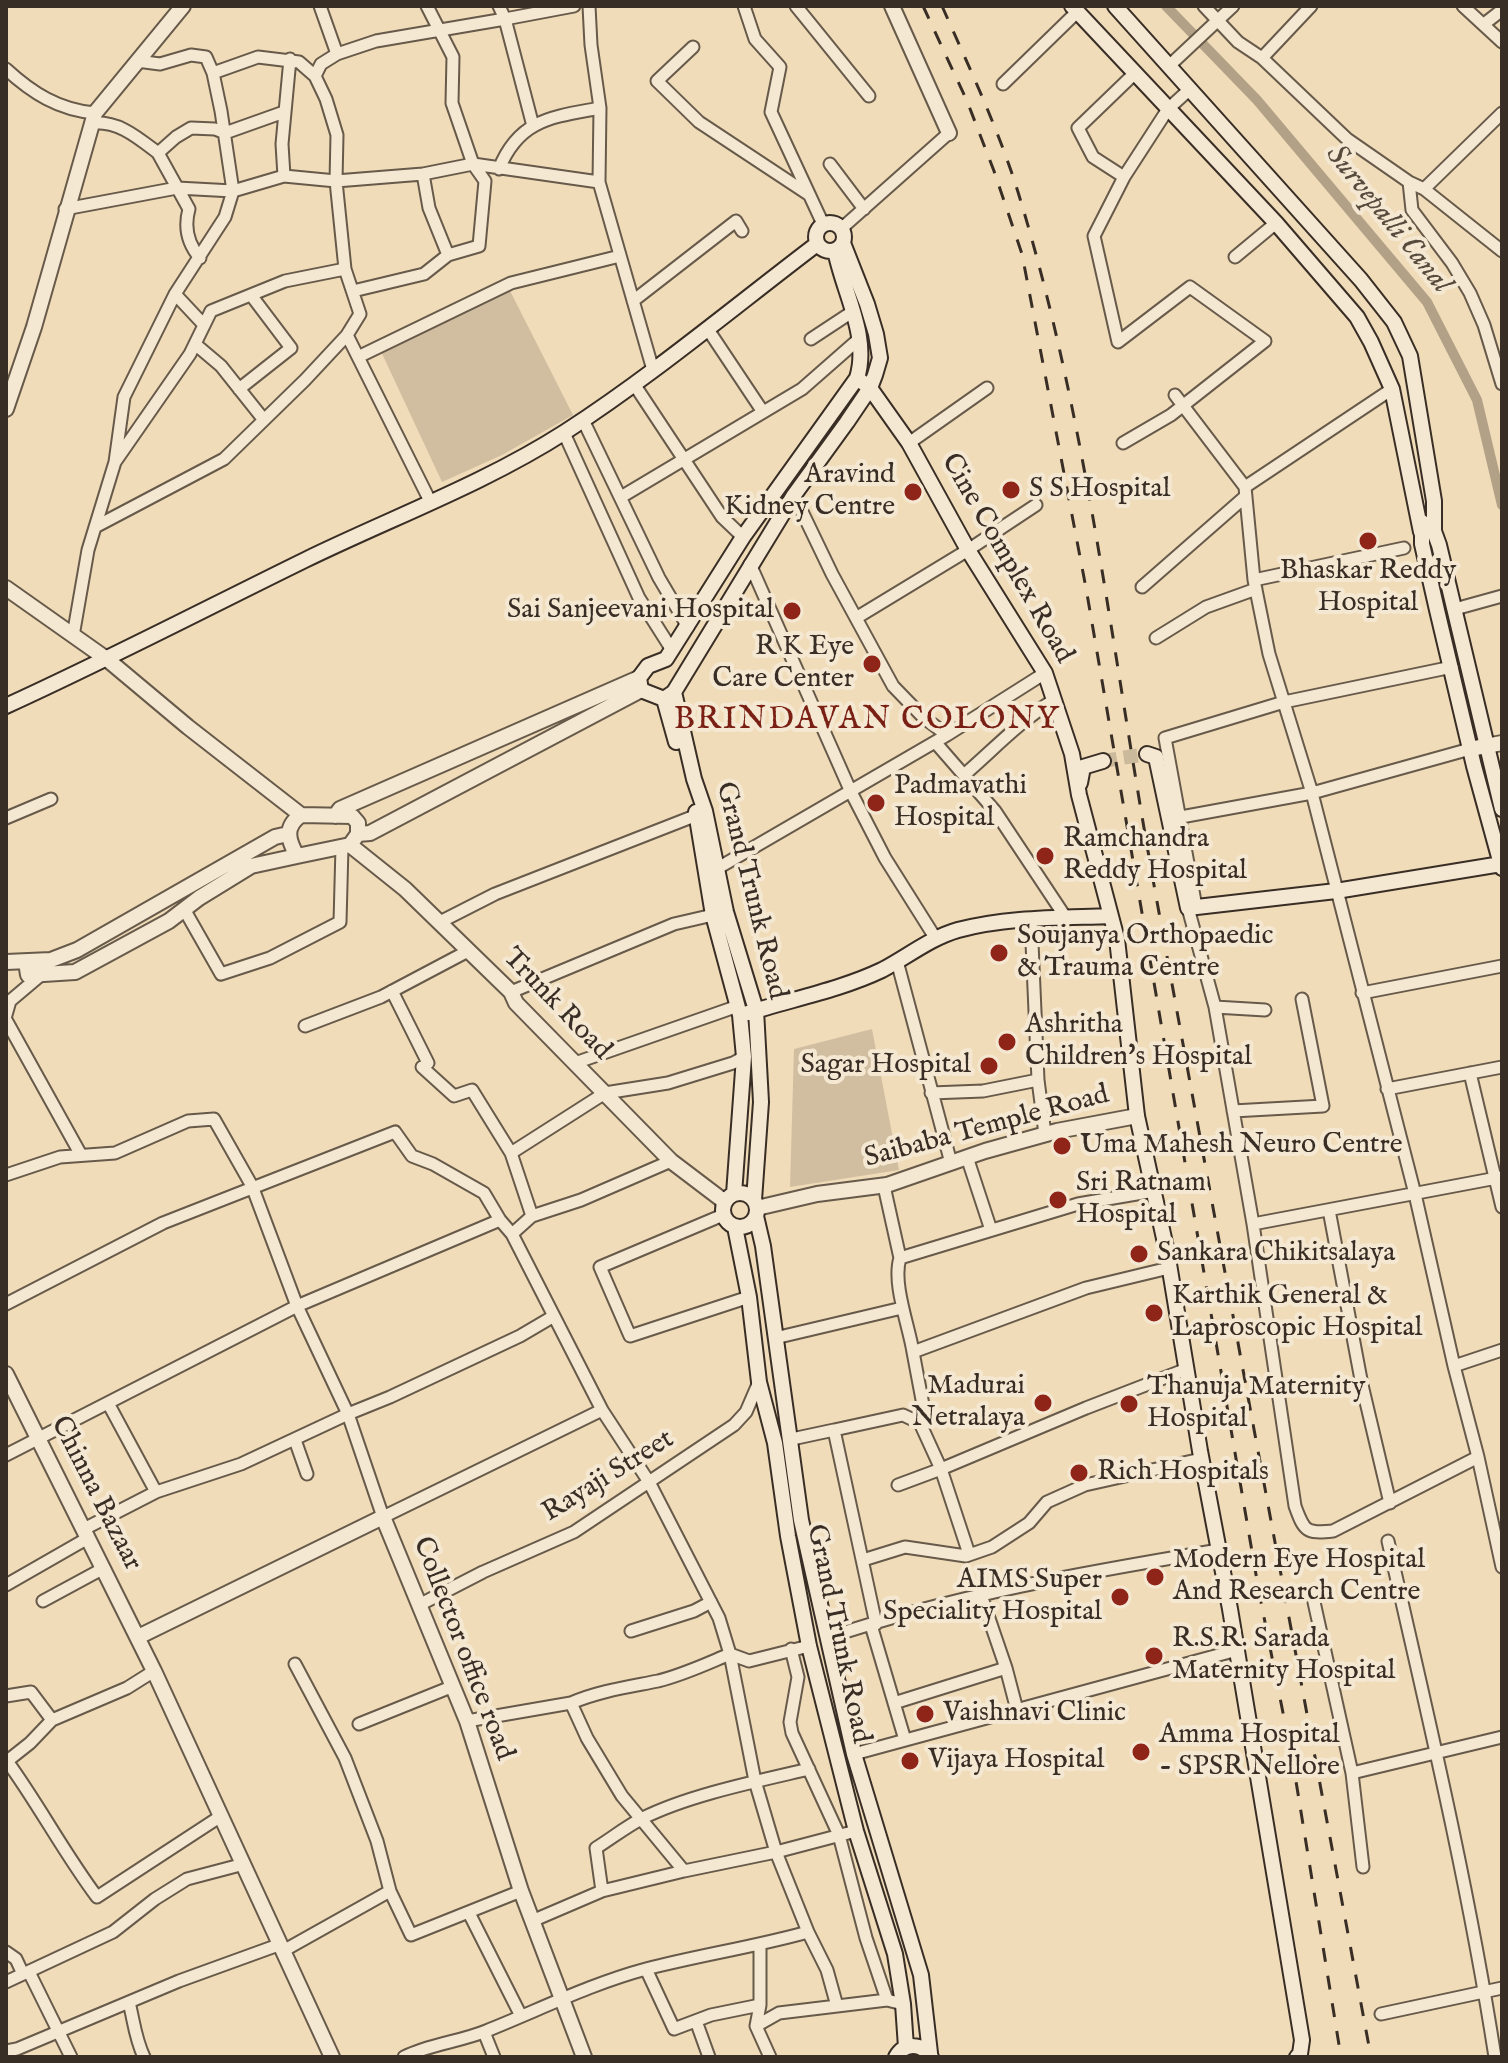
<!DOCTYPE html>
<html>
<head>
<meta charset="utf-8">
<style>
	body { margin:0 }
	#map { position:relative; width:1508px; height:2063px; overflow:hidden; background:#f0dcb9; font-family:"IM FELL English",serif }
	canvas { display:block }
	.frame { position:absolute; inset:0; border:8px solid #392e25; pointer-events:none }
</style>
</head>
<body>
<div id="map">
<canvas width="1508" height="2063"></canvas>
<div class="frame"></div>
</div>
<script>
const ctx = document.querySelector('canvas').getContext('2d');
ctx.lineJoin = 'round';
function fillPath(path, color) {
  ctx.fillStyle = color;
  ctx.fill(path, 'evenodd');
}
function stroke(path, color, width, dash) {
  ctx.strokeStyle = color;
  ctx.lineWidth = width;
  ctx.lineCap = dash ? 'butt' : 'round';
  ctx.setLineDash(dash || []);
  ctx.stroke(path);
}
function drawText(font, color, halo, rows, align = 'center') {
  ctx.font = font + ' "IM FELL English",serif';
  ctx.lineWidth = 8;
  ctx.setLineDash([]);
  ctx.textBaseline = 'middle';
  ctx.strokeStyle = halo;
  ctx.fillStyle = color;
  for (const [text, x, y, turn = 0] of rows) {
    ctx.save();
    ctx.translate(x, y);
    ctx.rotate((+turn || 0) * Math.PI / 180);
    ctx.textAlign = isNaN(turn) ? turn : align;
    if (halo) ctx.strokeText(text, 0, 0);
    ctx.fillText(text, 0, 0);
    ctx.restore();
  }
}
const green = new Path2D(`
	M504 279 573 415 502 455 442 482 378 345Z
	M872 1029 899 1170 790 1187 794 1049Z`);
const canal = new Path2D(`
	M1166 6 1257 100 1427 302 1477 400 1502 505`);
const secondaryTunnel = new Path2D(`
	M1103 761 1147 754`);
const minor = new Path2D(`
	M320 6 337 54
	M499 6 505 19 574 6
	M589 6 591 45 600 108 599 182
	M744 6 755 39 780 67 771 112 823 224
	M796 6 869 96
	M1204 6 1238 42 1262 58 1347 139 1409 182 1424 189 1502 251
	M1463 6 1502 42
	M1484 24 1502 10
	M693 47 657 81 699 122 808 194
	M1262 58 1311 6
	M1169 66 1233 6
	M6 69C32 93 59 110 95 113
	M213 73 258 57 299 62 315 76 326 99 337 135 336 181 345 269 360 314 347 335 430 501
	M1134 74 1078 128 1093 157 1124 177 1168 109 1190 89
	M315 76 321 64 337 54 376 41 505 19 533 126
	M1003 84 1077 12
	M92 123C119 121 137 137 158 153L176 137 191 128 215 129 225 133 284 112
	M158 153 189 209C184 227 188 244 200 258
	M830 164 864 209
	M499 169C519 119 552 117 600 108
	M423 174 429 208 448 255
	M284 176 282 144 290 59
	M1409 182 1412 210 1452 263 1470 293 1484 325 1502 384
	M1424 189 1502 113
	M65 209 177 188 233 191 284 176 336 181 423 174 473 164 599 182 653 370
	M842 228 949 133
	M1235 257 1276 223
	M353 291 424 274 448 255 479 246 485 181 473 164 452 103 453 57 427 6
	M175 294 204 325
	M633 301 736 221 742 231
	M707 328 763 412
	M811 339 852 312
	M195 344 221 366 264 420
	M358 357 511 283 620 256
	M634 384 722 517 743 537
	M239 389 291 348 251 295
	M1175 395 1245 487 1254 580 1269 654 1312 793 1415 1194 1454 1366 1478 1457 1502 1567
	M583 420 659 578 688 627
	M564 433 639 598 672 650
	M909 443 987 388
	M1123 443 1171 415 1265 341 1190 287 1118 342 1094 236 1124 177
	M115 462 124 397 175 294 225 217 233 191 221 111 213 73 206 57 191 55 160 64 137 61
	M1245 487 1392 389
	M794 495 832 574 893 686 923 717 947 735
	M621 497 802 389 859 339
	M95 527 224 459 305 380 347 335
	M750 564 851 792 885 858 936 939
	M1254 580 1404 548
	M1142 587 1246 496
	M1455 609 1502 596
	M856 618 968 550 1036 505
	M73 636 88 550 115 462 190 354 211 311 285 281 345 269
	M1156 638 1206 607 1256 589
	M935 742 995 811 1066 918
	M964 775C994 749 1020 721 1054 700
	M1181 817 1312 793 1470 749
	M6 818 51 799
	M718 868 947 735 1045 673
	M1196 907 1165 738 1284 702 1452 667
	M1188 908 1215 1007 1253 1224 1295 1506C1304 1531 1306 1534 1333 1531L1478 1457
	M184 909 221 974 270 958 340 922 342 847
	M1031 920 1038 1080 1045 1134
	M440 922 495 894 697 815
	M897 961 951 1163
	M392 991 428 1063
	M511 992 674 924 713 915
	M1362 993 1502 966
	M1215 1007 1265 1010
	M6 1015 10 1001 42 974
	M6 1020 81 1155
	M305 1026 381 997 468 951
	M575 1063 738 1006
	M422 1067 454 1096 472 1090 511 1153
	M1470 1073 1502 1207
	M1387 1089 1502 1067
	M931 1093 983 1091 1038 1080
	M1233 1111 1323 1106 1302 999
	M967 1157 991 1230
	M671 1161 581 1200 532 1216 511 1153 605 1093 668 1083 733 1063 744 1057
	M6 1175 60 1157 115 1153 188 1121 214 1119 252 1186 297 1306 348 1414 383 1517 602 1410 649 1482 719 1618 730 1654 749 1661 809 1646
	M884 1186 900 1258
	M1329 1210 1362 1385 1390 1503
	M723 1215 600 1267 630 1336 749 1297
	M500 1220 512 1234 602 1410
	M1253 1224 1502 1177
	M512 1234 532 1216
	M6 1304 163 1223 395 1132 412 1156 433 1164 484 1193 500 1220 297 1306 6 1455
	M775 1338 902 1308
	M913 1352C909 1326 892 1283 900 1258L1078 1204 1154 1191
	M1454 1366 1502 1350
	M108 1403 156 1492
	M920 1423 923 1405 913 1352 1086 1288 1169 1268
	M834 1430 903 1415 920 1423 941 1469 1086 1408 1187 1369
	M792 1439 834 1430 876 1624
	M295 1440 307 1474
	M898 1485 941 1469 969 1554
	M84 1529 156 1492 241 1464 348 1414 390 1397 520 1336 554 1316
	M1388 1541C1427 1712 1468 1883 1495 2057
	M863 1560 905 1547 966 1556 992 1547 1029 1523 1047 1502 1085 1485 1201 1459
	M6 1585 88 1538
	M43 1601 104 1568
	M1314 1602 1352 1773 1363 1867
	M419 1605 483 1572 574 1532 734 1425 746 1412 759 1382
	M871 1625 905 1740
	M631 1631 694 1611 711 1602
	M827 1638C954 1595 1087 1572 1219 1550
	M791 1649 798 1677 790 1722 792 1733 839 1835 866 1938 887 2000
	M295 1664 345 1758 377 1841 390 1891
	M1006 1668 1017 1710
	M6 1696 31 1692 52 1720
	M894 1703 1006 1668 981 1595
	M467 1721 571 1703 587 1738 622 1796 684 1871 776 1852 856 1831
	M359 1724 451 1687
	M854 1754 1237 1650
	M7 1761C39 1805 64 1853 97 1897L221 1816
	M6 1762 30 1743 52 1720 127 1688 154 1671
	M1352 1773 1502 1737
	M602 1891 596 1848C612 1838 627 1826 643 1818 689 1795 758 1781 809 1769
	M469 1913 520 2014
	M532 1921 602 1891 684 1871
	M808 1932 827 1970 837 2006
	M760 1945V2005L756 2026 770 2057
	M283 1951 390 1891 411 1935 521 1891
	M6 1952 16 1959 23 1974
	M646 1969 674 2029 711 2015 760 2005
	M29 1972 71 2057
	M6 1982 113 1932 155 1899 187 1879 244 1864
	M129 2002C134 2022 135 2038 144 2057
	M1381 2014 1502 1988
	M696 2021 709 2057
	M756 2026 779 2013 887 2000 903 2004
	M484 2032 494 2057
	M6 2051 17 2049 179 1981 281 1944
	M404 2057C430 2044 459 2042 486 2031 539 2010 590 1984 646 1969 700 1955 754 1947 808 1932L776 1852 755 1781 730 1654C706 1664 683 1675 658 1681 628 1687 599 1691 571 1703`);
const tertiary = new Path2D(`
	M892 6 949 133
	M6 409 34 327 95 113 183 6
	M6 588 108 660 188 727 301 815
	M1470 749 1502 743
	M301 815 352 816 358 823V834L350 845 297 856C288 840 284 827 301 815Z
	M335 816 340 809 639 678
	M358 834 370 833 641 690
	M350 845 405 889 511 992 516 1003 671 1161 725 1202
	M6 962 51 960 77 950 275 837 288 834
	M26 962 28 975 75 972 169 921 199 898 251 866 297 856
	M757 1208 817 1194 887 1185 985 1151 1057 1131 1137 1116
	M6 1374 154 1671 332 2057
	M138 1637 383 1517 467 1721 521 1891 584 2057`);
const secondary = new Path2D(`
	M1072 6 1276 223 1357 317 1371 342 1392 389 1421 532
	M1115 6 1361 280 1394 322 1410 356 1434 501V531
	M816 237a14 14 0 1 1 28 0a14 14 0 1 1-28 0Z
	M835 250C843 292 870 336 857 378L743 537 666 659 648 666 639 678 641 690 664 699 674 692 794 495 847 422 870 388 875 375 880 358 876 334 867 304 843 243
	M857 378 870 388 909 443 968 550 1045 673 1072 754 1079 795 1117 939 1137 1116 1167 1252 1200 1451 1230 1609 1302 2040 1300 2054 1297 2057
	M1422 522V544L1437 610 1474 766 1502 868
	M1431 523 1439 545 1502 809
	M674 692 694 779 705 811 726 912 756 1010 761 1102 754 1200
	M664 699 676 742
	M6 706C107 660 205 609 305 560 391 518 484 484 565 432 653 375 734 307 817 244
	M1147 754 1156 757 1188 908 1336 891 1501 864
	M1080 783 1083 767 1103 761
	M696 812 713 915 740 1015 744 1057 734 1194
	M748 1013C792 999 840 990 882 970 907 957 930 938 958 930 1007 917 1059 918 1110 916
	M723 1210a17 17 0 1 1 34 0a17 17 0 1 1-34 0Z
	M756 1216 763 1246 801 1520 854 1754 921 1975 930 2053
	M735 1227 749 1297 759 1382 775 1443 788 1536 809 1646 856 1831 895 1954 903 2004 906 2047
	M896 2057C905 2042 922 2043 931 2057`);
const rail = new Path2D(`
	M923 6 967 101 994 171 1022 254 1086 588 1259 1592 1293 1763 1341 2057
	M942 6C969 67 998 128 1018 192 1087 417 1112 653 1154 885 1225 1276 1298 1666 1371 2057`);
const markers = [
	[1011,490,10,"#8f2418"],
	[913,492,10,"#8f2418"],
	[1368,541,10,"#8f2418"],
	[792,611,10,"#8f2418"],
	[872,664,10,"#8f2418"],
	[876,803,10,"#8f2418"],
	[1045,856,10,"#8f2418"],
	[999,953,10,"#8f2418"],
	[1007,1042,10,"#8f2418"],
	[989,1066,10,"#8f2418"],
	[1062,1146,10,"#8f2418"],
	[1058,1200,10,"#8f2418"],
	[1139,1254,10,"#8f2418"],
	[1154,1313,10,"#8f2418"],
	[1043,1403,10,"#8f2418"],
	[1129,1404,10,"#8f2418"],
	[1079,1473,10,"#8f2418"],
	[1155,1577,10,"#8f2418"],
	[1120,1597,10,"#8f2418"],
	[1154,1656,10,"#8f2418"],
	[925,1714,10,"#8f2418"],
	[1141,1752,10,"#8f2418"],
	[910,1761,10,"#8f2418"]
];
const poiNames = [
	["Aravind",895,476,"right"],
	["Kidney Centre",895,508,"right"],
	["S S Hospital",1029,490],
	["Bhaskar Reddy",1368,572,"center"],
	["Hospital",1368,604,"center"],
	["Sai Sanjeevani Hospital",774,611,"right"],
	["R K Eye",854,648,"right"],
	["Care Center",854,680,"right"],
	["Padmavathi",894,787],
	["Hospital",894,819],
	["Ramchandra",1063,840],
	["Reddy Hospital",1063,872],
	["Soujanya Orthopaedic",1017,937],
	["& Trauma Centre",1017,969],
	["Ashritha",1025,1026],
	["Children's Hospital",1025,1058],
	["Sagar Hospital",971,1066,"right"],
	["Uma Mahesh Neuro Centre",1080,1146],
	["Sri Ratnam",1076,1184],
	["Hospital",1076,1216],
	["Sankara Chikitsalaya",1157,1254],
	["Karthik General &",1172,1297],
	["Laproscopic Hospital",1172,1329],
	["Madurai",1025,1387,"right"],
	["Netralaya",1025,1419,"right"],
	["Thanuja Maternity",1147,1388],
	["Hospital",1147,1420],
	["Rich Hospitals",1097,1473],
	["Modern Eye Hospital",1173,1561],
	["And Research Centre",1173,1593],
	["AIMS Super",1102,1581,"right"],
	["Speciality Hospital",1102,1613,"right"],
	["R.S.R. Sarada",1172,1640],
	["Maternity Hospital",1172,1672],
	["Vaishnavi Clinic",943,1714],
	["Amma Hospital",1159,1736],
	["- SPSR Nellore",1159,1768],
	["Vijaya Hospital",928,1761]
];
const streetNames = [
	["Cine Complex Road",1006,559,60],
	["Grand Trunk Road",750,891,76],
	["Trunk Road",556,1005,46],
	["Saibaba Temple Road",987,1128,-15],
	["Rayaji Street",609,1477,-32],
	["Chinna Bazaar",95,1494,63],
	["Grand Trunk Road",837,1634,78],
	["Collector office road",462,1649,69]
];
const waterNames = [
	["Survepalli Canal",1387,220,51]
];
const quarterNames = [
	["BRINDAVAN COLONY",867,721]
];
fillPath(green, '#d1bea0');
stroke(canal, '#b2a187', 10);
stroke(secondaryTunnel, '#cbb99b', 14, [14, 7]);
stroke(minor, '#675a4a', 15);
stroke(tertiary, '#675a4a', 18);
stroke(secondary, '#392e25', 18);
stroke(minor, '#f5e8d2', 11);
stroke(tertiary, '#f5e8d2', 14);
stroke(secondary, '#f5e8d2', 14);
stroke(rail, '#392e25', 3, [14, 14]);
for (const [x, y, r, color] of markers) {
  const dot = new Path2D();
  dot.arc(x, y, r, 0, 2 * Math.PI);
  ctx.fillStyle = color;
  ctx.fill(dot);
  stroke(dot, '#f5e8d2', 3);
}
drawText('28px', '#392e25', '#f5e8d2', poiNames, 'left');
drawText('28px', '#392e25', '#f5e8d2', streetNames);
drawText('italic 30px', '#574b3e', '#f5e8d2', waterNames);
ctx.letterSpacing = '2px';
drawText('32px', '#7a1f14', '#f5e8d2', quarterNames);
ctx.letterSpacing = '0px';
</script>
</body>
</html>
